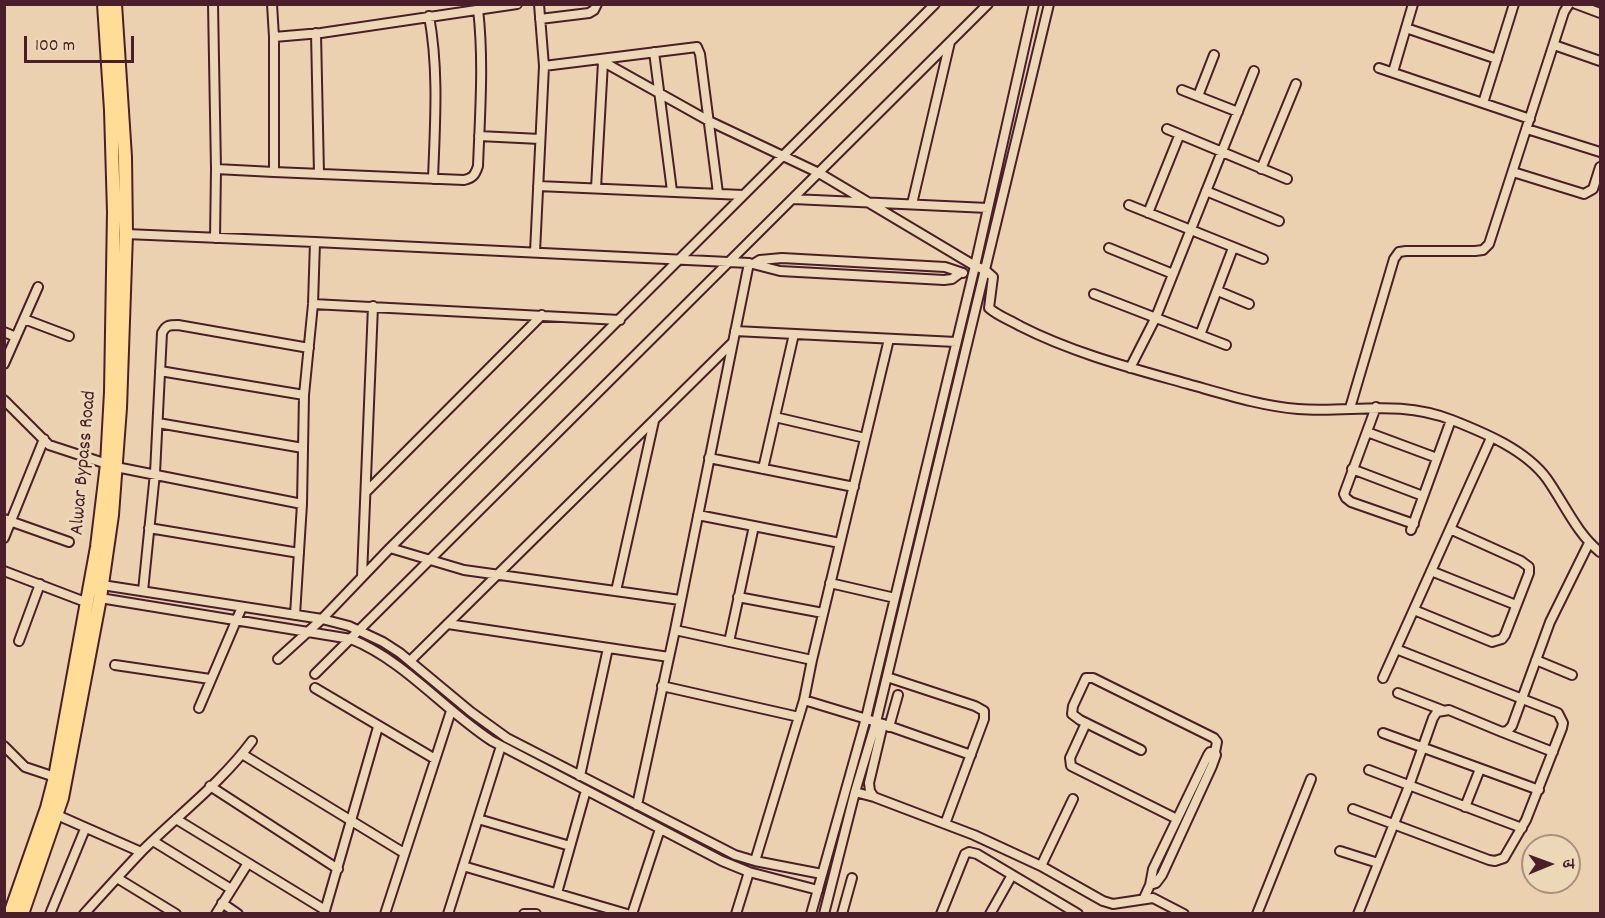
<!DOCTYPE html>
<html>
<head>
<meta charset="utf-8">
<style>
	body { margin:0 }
	#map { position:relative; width:1605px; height:918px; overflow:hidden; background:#ecd1b1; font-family:Dekko,"Playpen Sans Deva",sans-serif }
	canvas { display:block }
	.frame { position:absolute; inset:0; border:6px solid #4a1f2b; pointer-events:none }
	.north { position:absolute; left:1521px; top:834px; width:60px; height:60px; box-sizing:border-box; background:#ecd8b6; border:2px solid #ab8e7e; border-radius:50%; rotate:89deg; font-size:16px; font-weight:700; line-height:24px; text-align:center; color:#4a1f2b }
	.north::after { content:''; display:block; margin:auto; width:21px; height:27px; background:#4a1f2b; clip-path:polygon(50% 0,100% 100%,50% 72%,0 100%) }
	.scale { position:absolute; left:24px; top:36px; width:110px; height:27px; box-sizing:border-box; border:3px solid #4a1f2b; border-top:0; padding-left:8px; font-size:18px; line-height:21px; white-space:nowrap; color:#4a1f2b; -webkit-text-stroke:4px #ecd8b6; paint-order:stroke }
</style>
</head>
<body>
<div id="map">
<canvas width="1605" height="918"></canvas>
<div class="frame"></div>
<div class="north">उ</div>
<div class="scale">100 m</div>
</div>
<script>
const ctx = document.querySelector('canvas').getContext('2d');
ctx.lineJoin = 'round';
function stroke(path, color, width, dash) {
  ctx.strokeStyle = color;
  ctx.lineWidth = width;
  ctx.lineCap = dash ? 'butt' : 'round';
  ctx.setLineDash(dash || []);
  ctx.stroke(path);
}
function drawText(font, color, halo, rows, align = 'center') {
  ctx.font = font + ' Dekko,sans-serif';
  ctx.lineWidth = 6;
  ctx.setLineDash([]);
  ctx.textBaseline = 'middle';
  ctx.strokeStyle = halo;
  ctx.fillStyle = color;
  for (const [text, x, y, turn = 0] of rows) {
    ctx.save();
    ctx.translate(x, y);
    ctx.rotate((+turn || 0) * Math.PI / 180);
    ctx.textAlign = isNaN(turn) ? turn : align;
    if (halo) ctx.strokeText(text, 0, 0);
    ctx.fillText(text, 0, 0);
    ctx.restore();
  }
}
const street = new Path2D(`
	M213 4 216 169 274 172V37L321 33 517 4
	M272 4 274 37
	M1576 4 1600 13
	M429 16C439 70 435 124 433 179
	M540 19 589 13 594 10 597 4
	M1406 28 1497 59
	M316 33 319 174
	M1554 45 1600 61
	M654 52 672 191
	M600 60 709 121 819 173 975 266 985 270 993 277 989 308C998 316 1010 320 1020 326 1073 353 1131 368 1188 384 1224 394 1261 406 1298 409 1352 413 1398 399 1452 420 1485 433 1526 450 1547 479 1564 503 1577 534 1600 552
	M544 66 697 47 700 54 718 193
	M1379 68 1530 119
	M1393 72 1413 4
	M1182 90 1238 112
	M1198 96 1214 55
	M1483 103 1514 4
	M1167 129 1287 179
	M1527 129 1600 152
	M479 136 540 139
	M1261 169 1296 84
	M274 172 464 180C473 178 475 175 478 166 480 113 484 61 478 9
	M1513 172 1584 194 1593 189 1600 167
	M538 186 743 195
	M596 188 603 62
	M1206 191 1279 221
	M793 199 988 208
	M912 204 950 42
	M1129 205 1263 259
	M1148 213 1179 136
	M126 234 315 242 313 304 304 395 302 504
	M215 238 216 169
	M315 242 749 263 780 271 944 280 952 279 960 273
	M1109 248 1173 274
	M535 252 544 66 539 4
	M755 263 760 260 782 258 945 267 963 273
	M1218 291 1249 304
	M1094 294 1226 345
	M313 304 620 320
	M24 319 69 336
	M735 331 956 342
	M4 332 16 337
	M1200 335 1233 248
	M4 364 38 287
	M1130 368 1156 317 1254 71
	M160 371 304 395
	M4 400 49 445 107 464
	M1376 407 1344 494 1346 498 1351 502 1414 524
	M1350 408 1394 259 1399 252 1406 251H1475L1483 250 1489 244 1564 12 1569 4
	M775 417 865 438
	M158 423 303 448
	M1367 432 1437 458
	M709 458 854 487
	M116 467 302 504 295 615
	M763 469 794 334
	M1352 469 1423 496
	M366 492 542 315
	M698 515 840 543
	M4 519 69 542
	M149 528 299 553
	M1411 530 1451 420
	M4 538 44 439
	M390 548 935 4
	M4 571 88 603
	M1431 571 1516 605
	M362 576 373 306
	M830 583 895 598
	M102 585 322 619 349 626 383 642 400 653 471 712 507 738 735 855 755 861 822 874
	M143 591 155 473 162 333C166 325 169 325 178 325L309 348
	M616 591 654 421
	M738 597 823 613
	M100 598 351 639C405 661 443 709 492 741L722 861 749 872 818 890
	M1414 610 1492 642 1502 639 1505 635 1529 573V567L1521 561 1450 529
	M448 624 669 657
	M675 630 812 660
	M19 641 40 584
	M729 642 754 526
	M278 659 322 619 390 548 464 570 680 600
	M1536 660 1572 675
	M410 661 733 342
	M115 665 210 679
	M315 674 988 4
	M887 677 975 706 984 711V719L945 824
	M1383 678 1491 438
	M662 686 799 717
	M315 688 435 759
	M1398 693 1442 710
	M804 700 883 724 971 755
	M199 708 242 607
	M1086 723 1070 758 1071 766 1177 819
	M883 724 869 783 870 791 874 797 974 835 1041 866 1103 901 1113 904 1153 898 1184 914
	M889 727 898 695
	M1502 732 1553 752
	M1383 733 1539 790
	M4 746 25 767 55 777
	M1141 750 1080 720 1072 714 1073 706 1086 678H1093L1214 738 1217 742 1215 752 1216 755 1212 766 1162 875 1156 883 1150 885
	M242 754 404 853
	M1369 770 1522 828
	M580 776 608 648
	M210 786 338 869
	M855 792 874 797
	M637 805 675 630 749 263
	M1465 807 1480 769
	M1353 809 1489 860 1495 861 1504 858 1526 820 1562 728 1563 723 1558 713 1396 649
	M57 815 141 852
	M176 819 325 910
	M478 819 570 846
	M153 841 231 889
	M1340 851 1378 863
	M755 861 804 700 812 660 889 339
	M463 866 627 914
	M1041 866 1073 799
	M117 878 176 914
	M557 893 586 790
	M1144 898 1150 885 1153 869 1208 755 1210 752H1215
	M222 903 238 914
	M50 914 85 829
	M84 914C103 893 122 872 141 852 178 815 221 783 252 741
	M216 914 248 863
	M324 914 378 727
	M385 914 451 711
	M448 914 501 746
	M524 914H536
	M632 914 660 829
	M736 914 749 872
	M811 914 866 718 975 266 1034 4
	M824 914 855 792 876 722 1049 4
	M842 914 852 878
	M941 914 965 854 969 852 977 854 1078 914
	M990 914 1012 875
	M1257 914 1311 779
	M1358 914 1409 786 1433 718 1437 712 1449 710 1502 732 1507 731 1512 726 1550 622 1589 543`);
const primary = new Path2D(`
	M10 914 47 808 55 777 97 547 107 464 111 392 114 212 111 110 104 4
	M22 914 62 798 100 598 112 515 120 408 126 234 125 157 115 4`);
const streetNames = [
	["Alwar Bypass Road",85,463,-85]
];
stroke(street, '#4a1f2b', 12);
stroke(primary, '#4a1f2b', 16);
stroke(street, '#ecd8b6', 8);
stroke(primary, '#ffdd96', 12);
drawText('20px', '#4a1f2b', '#ecd8b6', streetNames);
</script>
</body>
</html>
